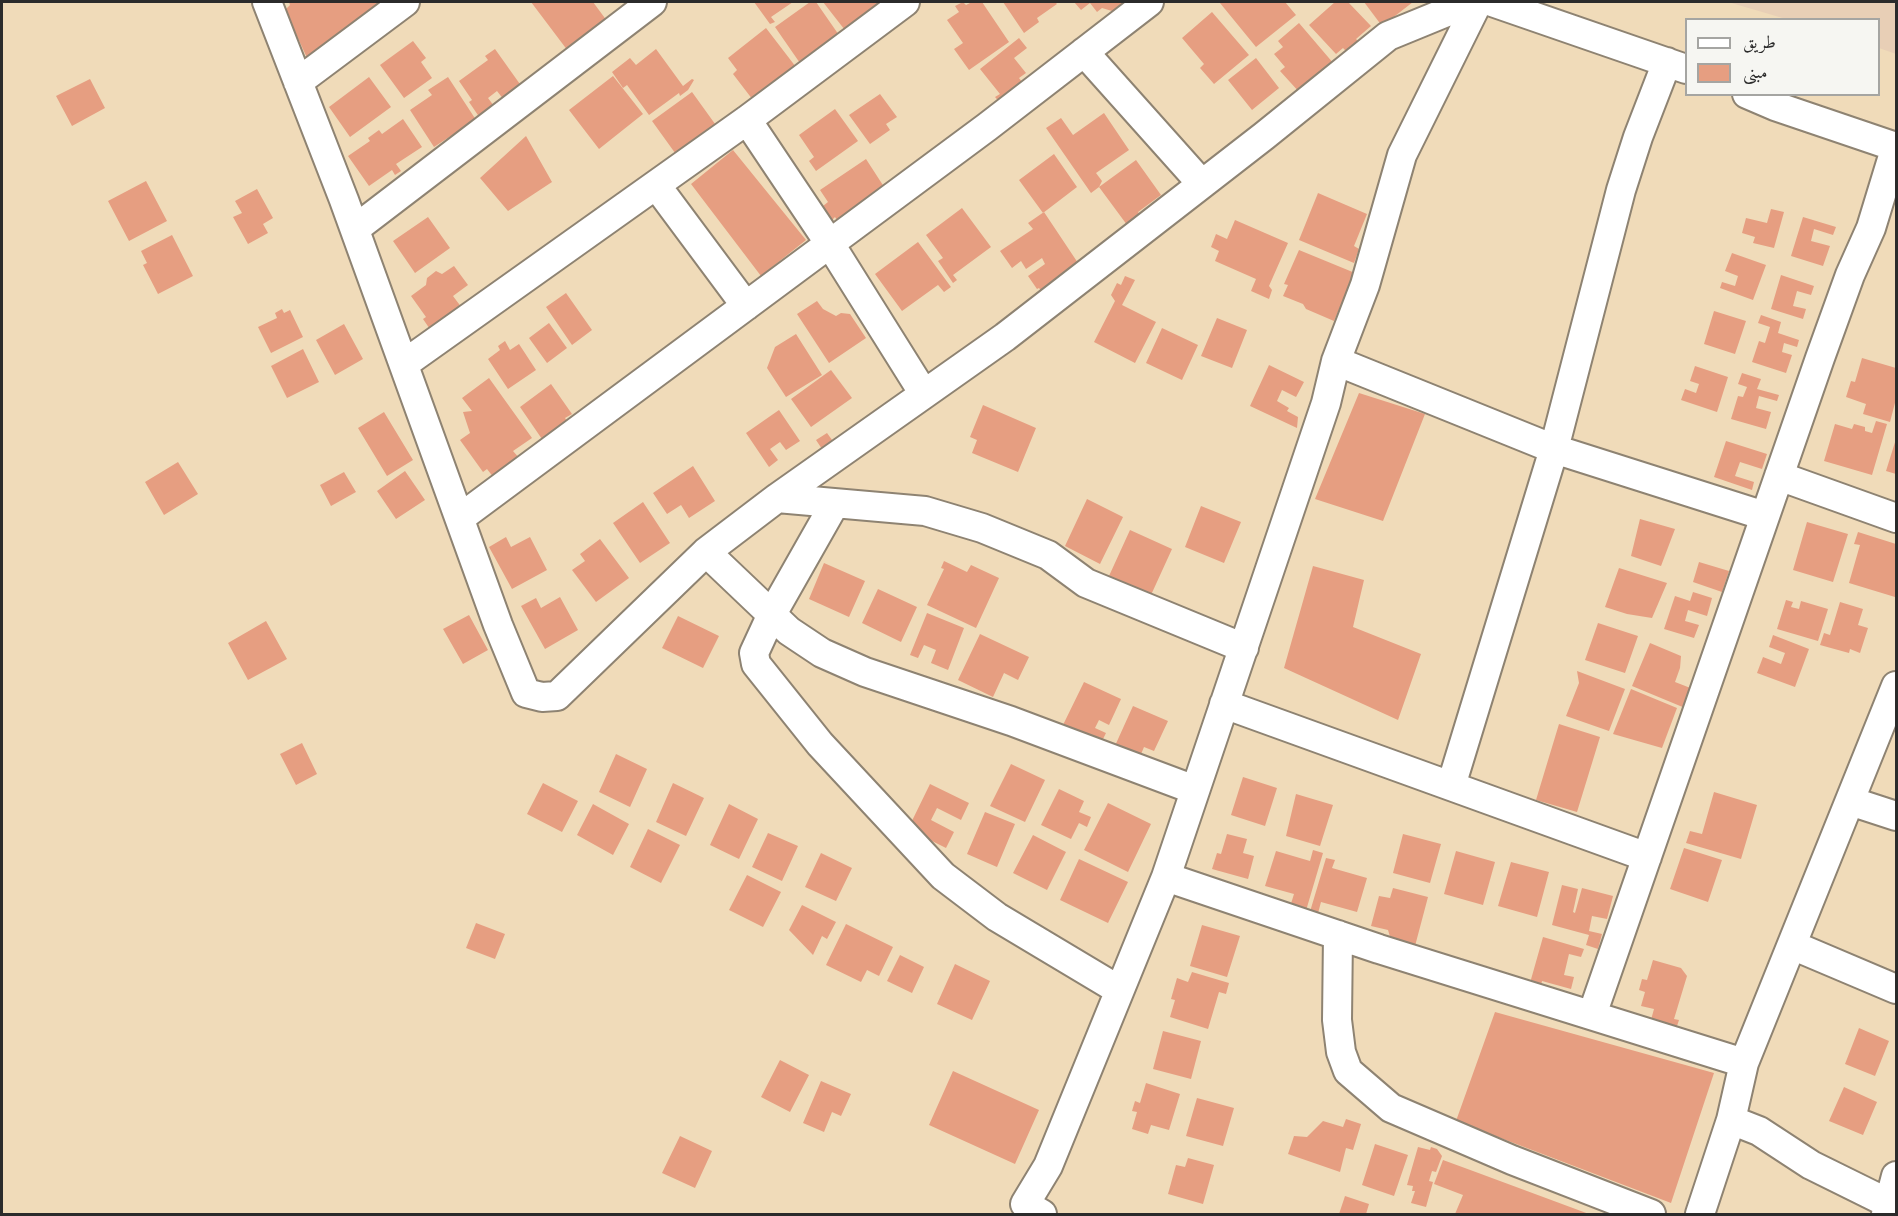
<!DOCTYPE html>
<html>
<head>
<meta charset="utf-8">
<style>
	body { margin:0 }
	#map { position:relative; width:1898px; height:1216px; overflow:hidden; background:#f0dbb9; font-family:"Gentium Book Plus",Amiri,serif }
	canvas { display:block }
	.frame { position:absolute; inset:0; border:3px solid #2b2b2b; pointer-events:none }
	.legend { position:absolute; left:1685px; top:18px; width:195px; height:78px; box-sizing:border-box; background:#f6f6f2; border:2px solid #a5a5a2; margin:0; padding:8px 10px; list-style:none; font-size:18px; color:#2b2b2b }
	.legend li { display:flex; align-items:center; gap:12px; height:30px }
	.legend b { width:30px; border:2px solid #a5a5a2 }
</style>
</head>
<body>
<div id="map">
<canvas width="1898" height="1216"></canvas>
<div class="frame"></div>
<ul class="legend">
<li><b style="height:8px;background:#fff"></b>طريق</li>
<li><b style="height:16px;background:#e69e81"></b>مبنى</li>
</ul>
</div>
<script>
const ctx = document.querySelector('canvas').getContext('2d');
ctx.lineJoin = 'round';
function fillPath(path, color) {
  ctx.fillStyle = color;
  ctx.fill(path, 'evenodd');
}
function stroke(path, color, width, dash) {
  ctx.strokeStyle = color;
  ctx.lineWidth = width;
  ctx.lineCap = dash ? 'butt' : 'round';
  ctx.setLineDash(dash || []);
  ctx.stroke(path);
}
const built = new Path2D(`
	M1728 2H1896V54L1879 48 1878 20 1786 19Z`);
const building = new Path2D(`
	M289 2H399L308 60 285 10 290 5Z
	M531 2H593L610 25 571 55Z
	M754 2H793L771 17 775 22 770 24Z
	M810 2H816L841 38 802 66 775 27Z
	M823 2H888L848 34Z
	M963 2 966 5 972 2H982L1009 42 969 70 954 49 963 43 947 20 959 12 955 6Z
	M1003 2H1055L1057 4 1037 18 1039 22 1024 33Z
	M1074 2H1137L1122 14 1102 8 1097 12 1090 3 1081 10Z
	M1221 2H1285L1296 15 1256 47 1220 3Z
	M1335 2H1348L1371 26 1356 39 1362 45 1350 55 1343 48 1336 54 1309 25Z
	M1364 2H1413L1382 26Z
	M1212 12 1249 55 1214 84 1200 68 1204 64 1182 38Z
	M1299 23 1334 64 1300 93 1280 71 1285 67 1274 54 1283 47 1278 41Z
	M766 28 799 71 756 104 733 74 737 70 728 58Z
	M1019 38 1027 48 1014 58 1026 73 1019 78 1029 91 1002 105 995 97 1000 94 980 69Z
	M413 41 426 58 421 62 432 78 404 98 380 65Z
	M495 49 522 87 504 100 497 91 488 98 497 110 482 121 469 102 472 100 459 81 488 60 485 56Z
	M656 49 683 86 692 79 694 80 688 90 680 96 679 93 649 115 627 85 623 88 612 72 630 58 636 65Z
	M1256 58 1279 88 1252 110 1228 80Z
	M613 76 643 114 599 149 569 110Z
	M369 77 391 107 350 137 329 107Z
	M448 77 478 123 472 127 469 124 434 147 410 110 432 95 428 90Z
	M90 79 105 108 72 126 56 96Z
	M692 92 723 135 683 164 652 121Z
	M880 94 897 117 886 124 890 130 870 144 849 115Z
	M835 109 858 141 816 171 809 161 814 157 799 135Z
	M1104 113 1129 150 1096 173 1102 181 1099 187 1136 160 1161 195 1138 212 1146 223 1133 233 1099 187 1091 193 1046 128 1061 118 1073 135Z
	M403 119 422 147 396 164 401 171 395 175 392 170 369 186 348 156 370 141 368 138 379 130 382 134Z
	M526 136 552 182 508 211 480 178Z
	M733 150 806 240 761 276 691 184Z
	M1054 154 1077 187 1043 213 1019 180Z
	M866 159 888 193 840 225 835 217 832 220 823 206 828 202 820 190Z
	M146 181 167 221 129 241 108 201Z
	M257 189 273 218 263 224 268 233 248 244 233 217 242 213 235 201Z
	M1318 193 1367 214 1354 246 1359 249 1354 263 1299 240Z
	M962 208 991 247 953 275 957 280 953 283 938 261 943 258 926 235Z
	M1771 209 1784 212 1774 248 1753 243 1755 237 1742 233 1746 218 1767 223Z
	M1044 212 1080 266 1042 292 1039 288 1037 289 1028 276 1045 264 1042 258 1026 269 1021 261 1012 268 1000 251 1033 229 1028 223Z
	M428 217 450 248 415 273 393 241Z
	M1803 217 1836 227 1833 235 1814 229 1811 241 1830 246 1823 266 1791 256Z
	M1235 220 1288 243 1269 286 1272 290 1269 299 1251 291 1256 279 1215 261 1219 251 1211 247 1216 234 1227 239Z
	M172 235 193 276 158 294 143 265 147 263 141 251Z
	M918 242 951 287 944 292 938 285 902 311 875 274Z
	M1299 250 1355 273 1334 321 1306 309 1303 304 1283 296 1288 285 1284 284Z
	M1732 253 1766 265 1753 300 1720 288 1722 282 1735 286 1738 276 1725 271Z
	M454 266 468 285 453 296 462 308 436 338 423 319 426 317 411 296 426 285 427 278 436 271 442 274Z
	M1781 275 1814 286 1811 295 1797 291 1793 306 1806 309 1803 319 1771 309Z
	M1125 276 1135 280 1122 305 1156 322 1135 363 1094 342 1115 301 1111 295 1117 283 1121 285Z
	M566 293 592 330 572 345 546 307Z
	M817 301 823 309 836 316 841 313 850 314 866 338 829 363 797 314Z
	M282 309 284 313 290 310 303 337 271 353 258 327 277 318 275 313Z
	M1714 311 1746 321 1735 354 1704 344Z
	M1761 315 1781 322 1778 333 1799 340 1797 347 1784 343 1782 352 1792 355 1786 373 1752 362 1759 341 1765 343 1770 327 1758 323Z
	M1217 318 1247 330 1232 368 1201 356Z
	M549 323 567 348 547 363 529 338Z
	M344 324 363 359 335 375 316 340Z
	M1162 328 1198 345 1182 380 1146 363Z
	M796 334 822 375 786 397 767 368 775 347Z
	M505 341 510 350 519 344 536 370 508 389 488 359 500 350 498 346Z
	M303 349 319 382 287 398 271 366Z
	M1862 358 1896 368V399L1890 422 1863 414 1866 404 1846 397 1851 381 1855 382Z
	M1269 365 1304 382 1296 397 1282 390 1277 401 1289 408 1287 411 1298 417 1297 428 1250 406Z
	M1695 366 1728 377 1717 412 1681 400 1685 389 1696 393 1699 384 1690 381Z
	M831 370 852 398 811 427 791 399Z
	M1742 373 1761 379 1757 389 1779 395 1777 401 1759 396 1756 408 1771 412 1766 429 1731 419 1738 396 1743 397 1747 387 1738 384Z
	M489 378 532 438 513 451 520 459 494 478 487 469 483 472 460 440 470 433 463 412 472 411 462 398Z
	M551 384 572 414 565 418 569 424 544 442 520 407Z
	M1359 393 1425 414 1383 521 1315 499Z
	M983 405 1036 428 1018 472 972 453 977 440 970 437Z
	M779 410 800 441 786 450 780 442 770 449 778 460 769 467 746 433Z
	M384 412 413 460 387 476 358 428Z
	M1876 421 1887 424 1872 475 1824 461 1835 424 1852 429 1854 424 1865 427V431L1872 433Z
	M827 433 835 444 824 452 816 440Z
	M1896 439V474L1886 471Z
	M1726 441 1767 454 1762 469 1740 462 1735 476 1754 482 1752 490 1714 477Z
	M178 462 198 494 164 515 145 482Z
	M693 466 715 501 689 518 681 505 667 514 653 493Z
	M405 471 425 500 396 519 377 491Z
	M344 472 356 492 331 506 320 485Z
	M1087 499 1123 517 1100 564 1065 546Z
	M643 502 670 543 640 563 613 523Z
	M1201 506 1241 522 1224 563 1185 547Z
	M1640 519 1675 529 1661 566 1631 556Z
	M1807 522 1848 534 1833 582 1793 570Z
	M1130 530 1172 549 1151 595 1109 576Z
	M1858 532 1896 544 1895 597 1849 583 1860 545 1854 544Z
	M506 537 511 547 530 537 547 570 512 589 489 547Z
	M600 539 629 578 596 602 572 570 585 561 580 554Z
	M944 561 967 572 971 565 999 578 976 628 927 605 944 569 941 568Z
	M1699 562 1729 571 1722 592 1693 582Z
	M824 563 865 581 849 617 809 599Z
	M1313 566 1364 580 1353 627 1421 654 1398 720 1284 668Z
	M1619 568 1667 583 1652 618 1627 614 1605 607Z
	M878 589 917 607 901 642 862 623Z
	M1693 592 1712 598 1707 616 1688 610 1685 621 1699 625 1694 638 1664 629 1675 596 1690 601Z
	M560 597 578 630 545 649 521 606 536 598 541 608Z
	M1786 600 1793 602 1791 607 1799 609 1801 601 1828 609 1818 641 1777 629Z
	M1840 602 1863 609 1858 625 1868 628 1860 653 1850 649 1849 653 1820 645 1824 633 1830 635Z
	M927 613 964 628 948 670 931 663 936 650 924 645 918 658 910 655Z
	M469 615 488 650 463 664 443 629Z
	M678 616 719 636 703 668 662 648Z
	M266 621 287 659 248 680 228 643Z
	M1598 623 1638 636 1625 673 1585 660Z
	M980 634 1029 657 1018 680 1004 673 993 697 958 680Z
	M1773 635 1809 649 1795 687 1757 673 1763 657 1781 664 1785 653 1769 647Z
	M1650 643 1681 656 1680 668 1675 682 1693 689 1685 708 1632 686Z
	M1577 671 1625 689 1609 731 1566 716 1579 683Z
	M1084 682 1121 699 1109 725 1099 720 1095 728 1106 733 1101 743 1063 725Z
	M1631 689 1677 708 1662 748 1613 734Z
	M1133 706 1168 721 1154 751 1144 747 1139 759 1114 748Z
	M1559 724 1600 737 1577 812 1536 800Z
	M302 743 317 774 296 785 280 754Z
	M616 754 647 769 630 807 599 792Z
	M1011 764 1045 780 1025 822 990 806Z
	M1243 777 1277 788 1265 826 1231 815Z
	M543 783 578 801 562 832 527 814Z
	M673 783 704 798 686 836 656 822Z
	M930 784 969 803 961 820 937 808 931 820 954 832 946 848 908 829Z
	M1059 789 1084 801 1079 812 1091 817 1087 827 1079 823 1071 839 1041 825Z
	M1714 792 1757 805 1741 859 1686 843 1690 831 1702 834Z
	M1296 794 1333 805 1320 846 1286 836Z
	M1108 803 1151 824 1128 872 1084 850Z
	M593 804 629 824 613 855 577 835Z
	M729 804 758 819 739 859 710 845Z
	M985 812 1015 824 997 867 967 854Z
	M648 829 680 845 661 883 630 867Z
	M768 833 798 846 782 881 752 867Z
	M1227 834 1247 839 1243 853 1254 856 1248 879 1212 869 1217 853 1221 854Z
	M1403 834 1441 844 1430 883 1393 873Z
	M1033 835 1066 852 1047 890 1013 873Z
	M1684 848 1722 860 1708 902 1670 889Z
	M1313 850 1323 853 1305 914 1289 910 1294 894 1265 886 1276 851 1310 861Z
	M1456 851 1495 862 1483 905 1444 894Z
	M821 853 852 868 836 901 805 887Z
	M1326 858 1335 860 1332 868 1367 878 1357 912 1321 902 1317 917 1309 915Z
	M1079 859 1128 882 1108 923 1060 900Z
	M1511 862 1549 872 1537 917 1498 906Z
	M747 875 781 892 763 927 729 910Z
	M1562 885 1578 889 1573 912 1575 913 1582 888 1613 896 1607 919 1592 916 1589 931 1602 934 1598 949 1586 945 1589 935 1552 925Z
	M1393 888 1428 897 1415 946 1391 940 1388 930 1371 926 1379 896 1390 898Z
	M802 905 836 922 827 939 822 936 813 955 789 930Z
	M476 923 505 934 495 959 466 948Z
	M846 924 893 947 879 976 867 970 861 982 826 965Z
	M1202 925 1240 936 1227 977 1190 966Z
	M1543 937 1584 949 1581 957 1569 954 1564 975 1574 977 1571 989 1542 981 1541 986 1530 983Z
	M900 955 924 967 912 993 887 981Z
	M1653 960 1681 968 1687 976 1674 1019 1679 1020 1674 1035 1649 1027 1654 1009 1641 1006 1645 992 1639 990 1642 979 1647 980Z
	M955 964 990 981 972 1020 937 1004Z
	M1192 972 1229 983 1226 994 1219 992 1208 1029 1170 1017 1175 1000 1171 999 1177 978 1188 982Z
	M1495 1012 1714 1073 1671 1203 1456 1121Z
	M1859 1028 1889 1041 1875 1076 1845 1064Z
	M1163 1031 1201 1041 1191 1079 1153 1069Z
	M780 1060 809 1075 790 1112 761 1097Z
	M953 1071 1039 1110 1015 1164 929 1125Z
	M821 1081 851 1094 841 1116 832 1112 824 1132 803 1123Z
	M1146 1083 1180 1094 1169 1130 1151 1125 1148 1134 1132 1129 1137 1112 1132 1111 1135 1101 1140 1103Z
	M1844 1087 1877 1102 1863 1135 1829 1121Z
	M1197 1098 1234 1108 1223 1146 1186 1136Z
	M1346 1119 1361 1124 1353 1150 1346 1148 1340 1172 1288 1154 1294 1136 1307 1137 1323 1121 1343 1127Z
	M680 1136 712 1151 695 1188 662 1173Z
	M1375 1144 1408 1155 1394 1196 1362 1185Z
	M1418 1147 1430 1150 1431 1147 1437 1149 1442 1156 1436 1172 1432 1171 1429 1181 1433 1182 1426 1207 1411 1203 1415 1191H1412L1413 1186 1407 1185Z
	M1188 1158 1214 1165 1203 1204 1168 1194 1176 1165 1185 1167Z
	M1443 1160 1473 1171 1589 1214H1455L1463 1195 1434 1184Z
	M1345 1196 1369 1204 1366 1214H1339Z`);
const minor = new Path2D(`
	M267 2 344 200 498 625 526 693 542 697 557 696 706 552 777 498 1005 337 1264 136 1388 36 1471 2
	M1492 2 1686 69
	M1084 52 1202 184
	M298 82 405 2
	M1747 94 1775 106 1896 147
	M747 120 830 244 924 394
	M656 185 746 306
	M355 229 652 2
	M1336 361 1554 449 1765 516
	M404 364 747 120 905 2
	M1779 476 1896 518
	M777 498 925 511 982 528 1048 555 1086 583 1244 648
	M835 503 772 614 754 653 756 664 820 744 943 876 997 917 1119 990
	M460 518 987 127 1149 2
	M706 552 789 631 822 653 865 672 1011 721 1195 790
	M1896 686 1744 1063 1731 1120 1759 1131 1811 1165 1896 1207
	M1224 704 1647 857
	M1451 786 1554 449 1621 190 1638 137 1667 62
	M1850 801 1896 816
	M1166 877 1379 949 1744 1063
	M1338 935 1337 1020 1341 1052 1348 1071 1391 1108 1512 1160 1651 1214
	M1792 945 1896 989
	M1592 1015 1820 358 1850 275 1871 228 1896 146
	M1042 1214 1025 1204 1048 1166 1166 877 1326 403 1336 361 1365 285 1402 155 1478 2
	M1700 1214 1731 1120
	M1886 1214 1896 1176`);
fillPath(built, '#e8cfb6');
fillPath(building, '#e69e81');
stroke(minor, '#8e8372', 32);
stroke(minor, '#fff', 28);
</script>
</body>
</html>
